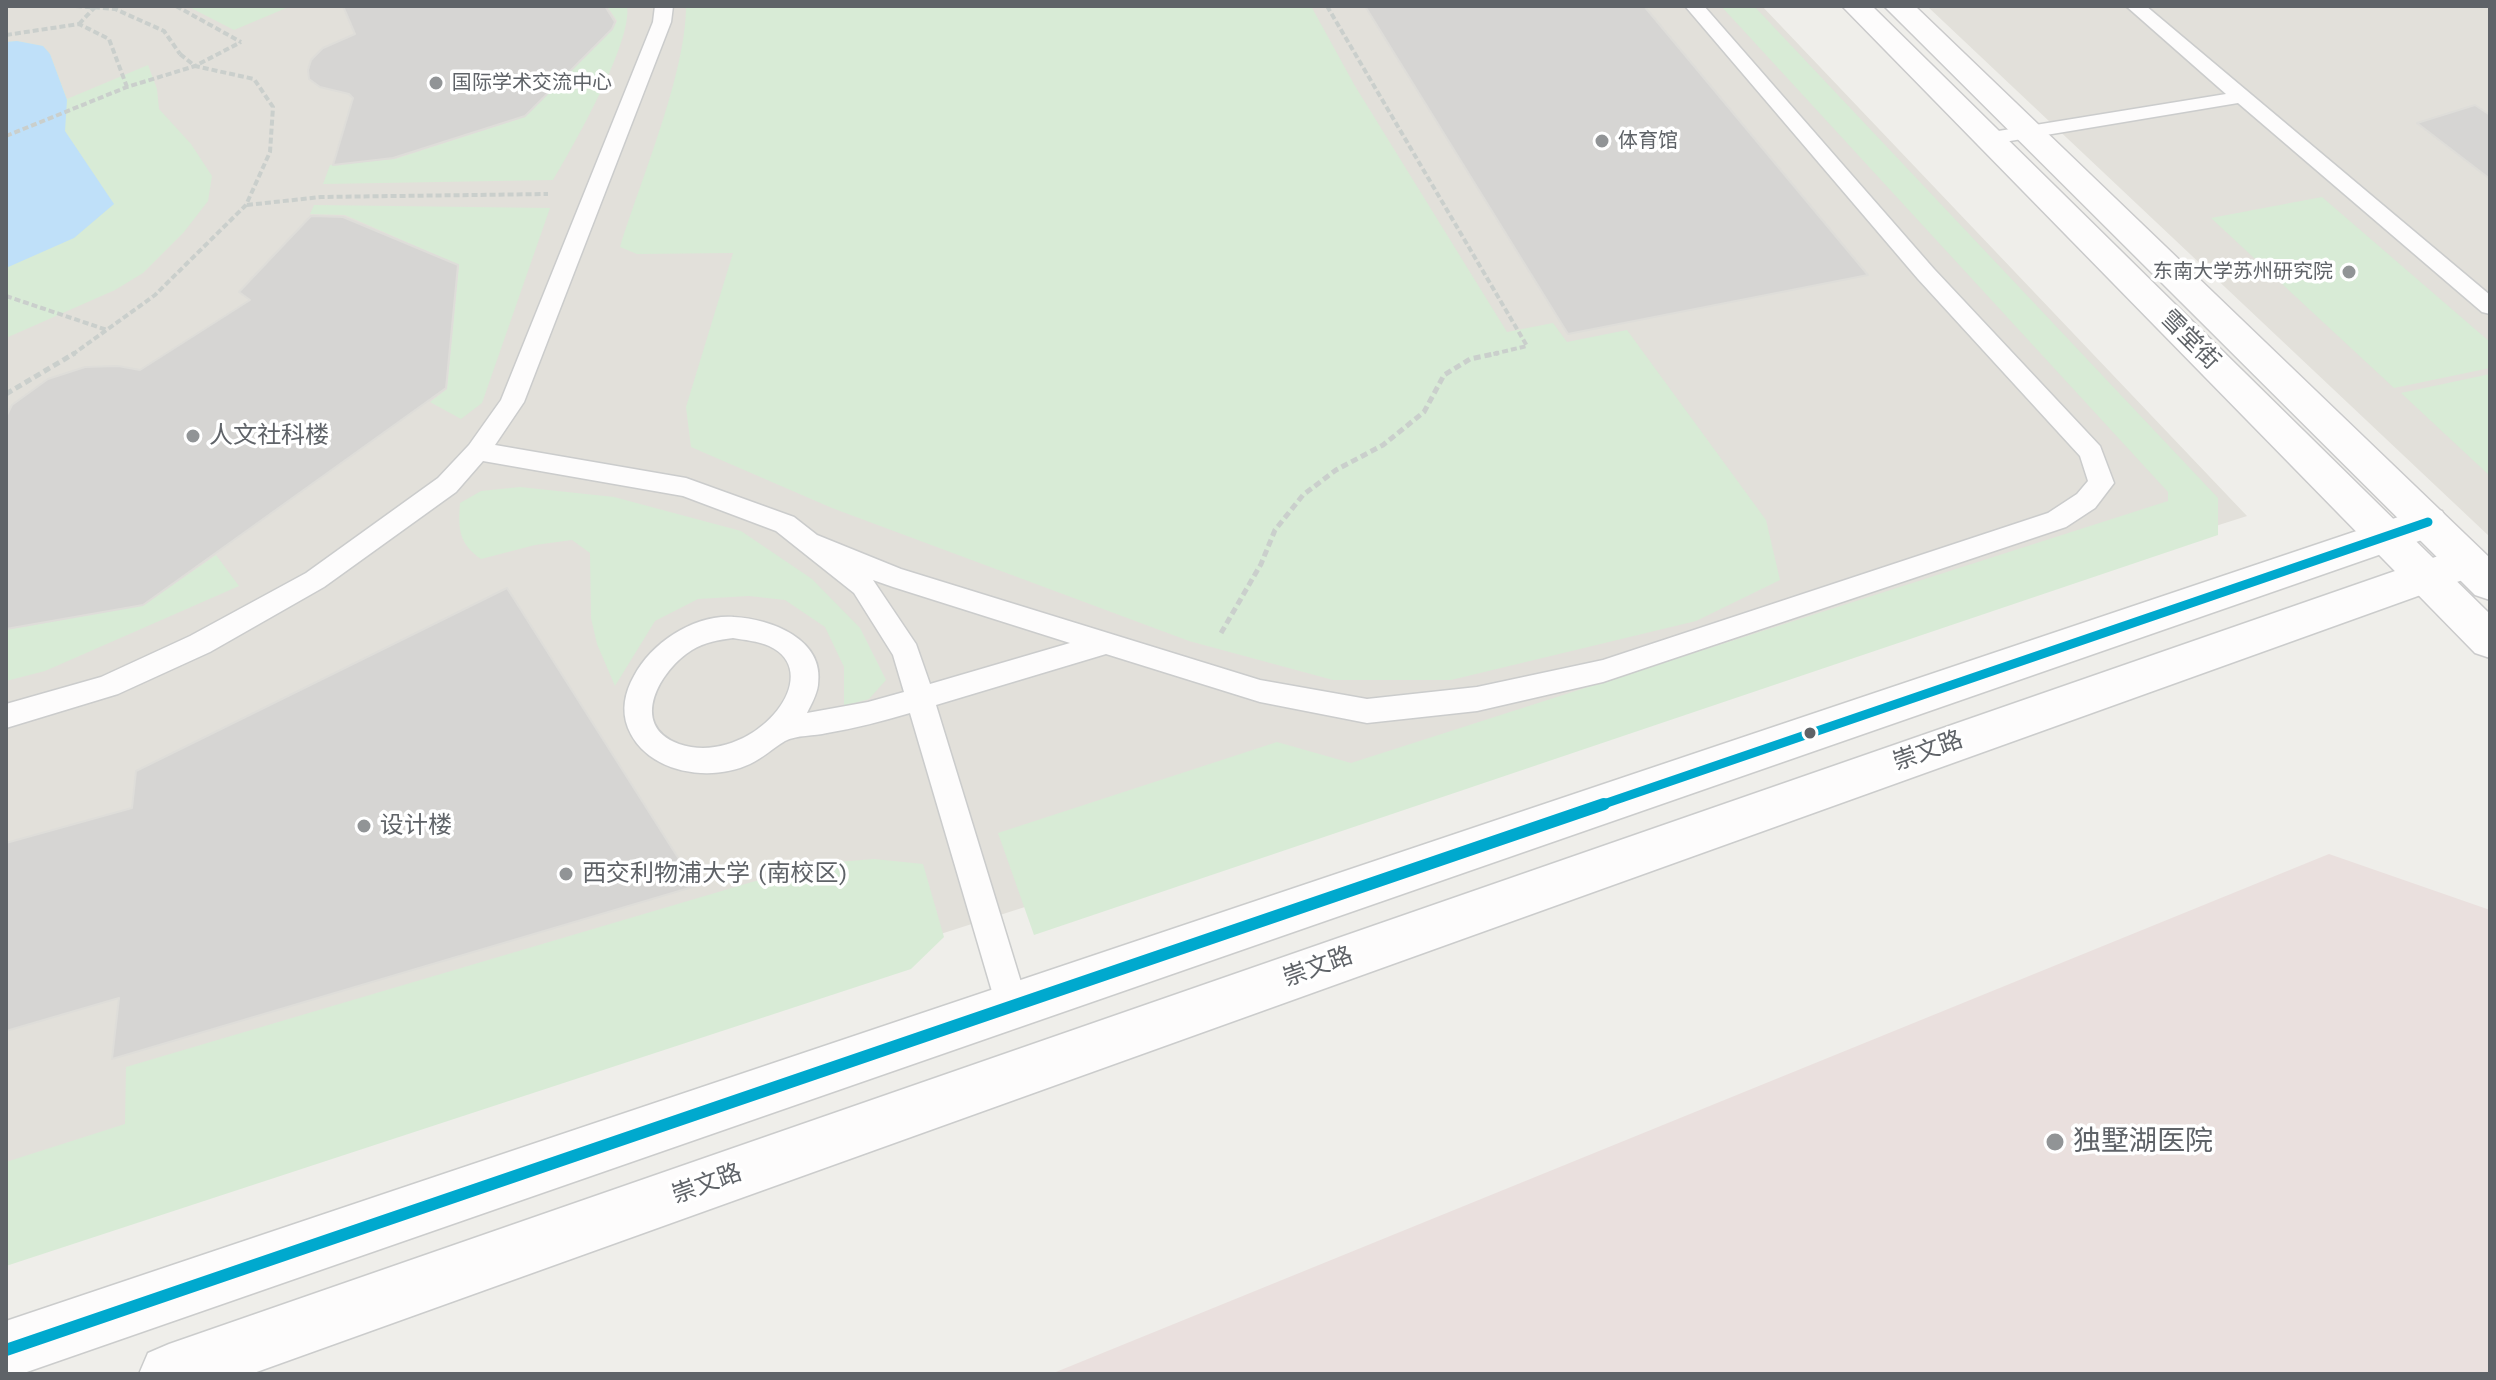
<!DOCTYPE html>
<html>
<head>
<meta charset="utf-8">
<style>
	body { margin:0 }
	#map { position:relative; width:2496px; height:1380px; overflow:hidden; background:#efeeea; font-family:"Work Sans",sans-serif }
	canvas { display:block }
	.frame { position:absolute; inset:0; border:8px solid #5f6368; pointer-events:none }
</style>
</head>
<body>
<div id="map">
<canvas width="2496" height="1380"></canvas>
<div class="frame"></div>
</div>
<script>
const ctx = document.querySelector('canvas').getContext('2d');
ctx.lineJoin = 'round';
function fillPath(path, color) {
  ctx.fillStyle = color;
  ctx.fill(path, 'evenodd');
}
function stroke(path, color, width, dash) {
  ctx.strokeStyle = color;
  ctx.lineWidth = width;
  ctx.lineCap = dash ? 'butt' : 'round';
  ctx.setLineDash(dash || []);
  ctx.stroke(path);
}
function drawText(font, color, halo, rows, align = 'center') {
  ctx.font = font + ' "Work Sans","Noto Sans SC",sans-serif';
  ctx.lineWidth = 7;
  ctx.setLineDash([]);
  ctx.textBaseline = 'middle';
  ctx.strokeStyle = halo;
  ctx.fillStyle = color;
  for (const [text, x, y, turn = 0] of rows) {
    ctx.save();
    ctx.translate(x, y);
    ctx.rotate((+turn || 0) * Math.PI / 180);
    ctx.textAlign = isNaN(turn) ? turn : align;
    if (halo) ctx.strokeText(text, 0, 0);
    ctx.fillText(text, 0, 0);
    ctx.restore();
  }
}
const education = new Path2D(`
	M6 6H1762L2247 516 6 1233Z
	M1927 6H2490V537Z`);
const medical = new Path2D(`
	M2329 854 2490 910V1374H1051Z`);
const green = new Path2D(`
	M194 6H291L234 30 191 8Z
	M607 6H627C633 41 573 147 553 180L323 184 330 165 395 159 525 117 613 29 617 21Z
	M686 6H1311L1355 86 1507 332 1553 323 1567 342 1627 330 1766 520 1780 580 1696 621 1451 680H1333L1189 641 832 508 691 447 686 407 733 253 637 254 620 247C641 179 686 74 686 6Z
	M1721 6H1754L2218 498V535L1034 935 998 833 1277 742 1351 763 2168 501V492Z
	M17 41 43 46 50 54 67 99 148 65 157 89 159 109 191 144 212 176 208 201 184 232 143 273 115 290 6 338V42Z
	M2322 197 2490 342V368L2394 388 2211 218Z
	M314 205 550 208 482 403 461 419 430 402 447 389 459 265 345 215 310 214Z
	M2490 374V476L2401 393Z
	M520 487 614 497 741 531 812 579 860 628 886 680 869 699 844 706V667L825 627 785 600 749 596 698 599 655 621 615 686 597 644 591 618 590 553 572 540 535 545 481 559C459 544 458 529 460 503L481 491Z
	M216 555 239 586 45 671 6 681V630L144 605Z
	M874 859 923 864 944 937 911 969 6 1266V1162L125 1124 126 1067 813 864Z`);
const water = new Path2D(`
	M17 41 43 46 50 54 67 100 65 131 114 204 74 238 6 268V42Z`);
const building = new Path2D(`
	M343 6H605L615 22 612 29 525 116 393 158 333 165 353 98 349 94 320 87 309 79 308 70 311 60 323 48 355 34Z
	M1365 6H1644L1868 275 1568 334Z
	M2475 105 2490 115V179L2417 123Z
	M311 216 343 217 458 265 446 388 143 605 6 629V417L12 405 48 379 85 367 118 366 140 370 250 300 239 292Z
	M507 588 696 886 112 1059 119 998 6 1031V843L132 808 136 771Z`);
const pathFar1 = new Path2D(`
	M176 6 241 42
	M1327 6 1527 346 1489 355
	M79 24 96 6
	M6 35 79 24 109 39 127 87
	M6 136 127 87 195 66 241 42
	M247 205 321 197 548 194
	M6 296 107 330
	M72 355 155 295 246 205 270 152 273 107 254 79 195 66 180 54`);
const path = new Path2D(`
	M6 394 75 353
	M1221 633 1261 564 1275 530 1303 495 1336 470 1383 445 1424 412 1444 375 1470 359 1498 353`);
const service = new Path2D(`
	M655 6H673L671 22 524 402 495 445 686 478 794 517 817 535 901 569 1260 680 1367 699 1477 687 1603 660 2048 513 2077 494 2088 481 2080 456 1918 279 1685 6H1704L1934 269 2100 446 2114 483 2095 508 2066 527 1603 682 1477 711 1367 723 1260 702 1106 654 936 705 1028 1005 1023 1016 1012 1020 1001 1016 996 1005 910 713C883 721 856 728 827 733 815 736 796 735 785 741 773 748 763 758 750 764 710 783 646 773 628 728 621 710 625 692 634 676 652 642 695 614 734 617 771 619 825 639 818 685 817 694 811 705 807 713L868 702 904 692 893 655 854 593 776 531 683 496 483 461 456 492 324 587 210 652 118 694 6 728V704L101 677 190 636 306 573 438 478 469 445 501 400 653 22ZM873 580 893 587 1070 643 930 684 916 644ZM733 638C744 640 758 641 769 646 830 674 751 768 679 744 627 725 661 669 692 650 705 642 719 640 733 638Z
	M2126 6H2146L2490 295V314L2482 312 2238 103 1986 145 1979 143 1976 139 1986 133 2226 94Z`);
const tertiary = new Path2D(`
	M2428 507 2442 511 2448 522 2442 533 21 1374H6V1321Z
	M2467 546 2482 551 2488 562 2482 573 251 1374H139L148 1353 169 1344Z`);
const secondary = new Path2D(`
	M1842 6H1872L2490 614V658L2475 653Z
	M1884 6H1915L2490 558V600L2475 595Z`);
const pathBridge = new Path2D(`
	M76 6 115 9 164 31 180 54`);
const bus1Far1 = new Path2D(`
	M1598 806 2428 522`);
const bus1 = new Path2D(`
	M6 1350 1604 804`);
const markers = [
	[436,83,8,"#919496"],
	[1602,141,8,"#919496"],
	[2349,272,8,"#919496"],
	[193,436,8,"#919496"],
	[1810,733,7,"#5f6368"],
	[364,826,8,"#919496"],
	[566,874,8,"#919496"],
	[2055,1142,10,"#919496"]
];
const farPoinames = [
	["国际学术交流中心",452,83],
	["体育馆",1618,141],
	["东南大学苏州研究院",2333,272,"right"]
];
const streetNames = [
	["雪堂街",2190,340,45],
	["崇文路",1928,751,-20],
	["崇文路",1318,967,-20],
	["崇文路",707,1184,-20]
];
const poiNames = [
	["人文社科楼",209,436],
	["设计楼",380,826],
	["西交利物浦大学 (南校区)",582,874]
];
const nearPoinames = [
	["独墅湖医院",2073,1142]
];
fillPath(education, '#e2e0da');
fillPath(medical, '#eae0de');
fillPath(green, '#d8ebd6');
fillPath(water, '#bfe0f9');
fillPath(building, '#d6d5d3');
stroke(building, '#deddd9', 2);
stroke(service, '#cbcccc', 3);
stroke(tertiary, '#cbcccc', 3);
stroke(secondary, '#cacacb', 3);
stroke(pathFar1, '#cacfcc', 4, [6, 3]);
stroke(path, '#cacfcc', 5, [7, 4]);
fillPath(service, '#fdfcfc');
fillPath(tertiary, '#fdfcfc');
fillPath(secondary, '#fdfcfc');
stroke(pathBridge, '#cacfcc', 4, [6, 3]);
stroke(bus1Far1, '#00a9ce', 9);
stroke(bus1, '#00a9ce', 12);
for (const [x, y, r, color] of markers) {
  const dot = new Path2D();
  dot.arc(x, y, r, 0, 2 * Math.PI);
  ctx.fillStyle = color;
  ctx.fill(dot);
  stroke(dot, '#fff', 3);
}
drawText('20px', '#5f6368', '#fff', farPoinames, 'left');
drawText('24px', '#5f6368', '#fff', streetNames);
drawText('24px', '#5f6368', '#fff', poiNames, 'left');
drawText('28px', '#5f6368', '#fff', nearPoinames, 'left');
</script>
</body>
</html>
